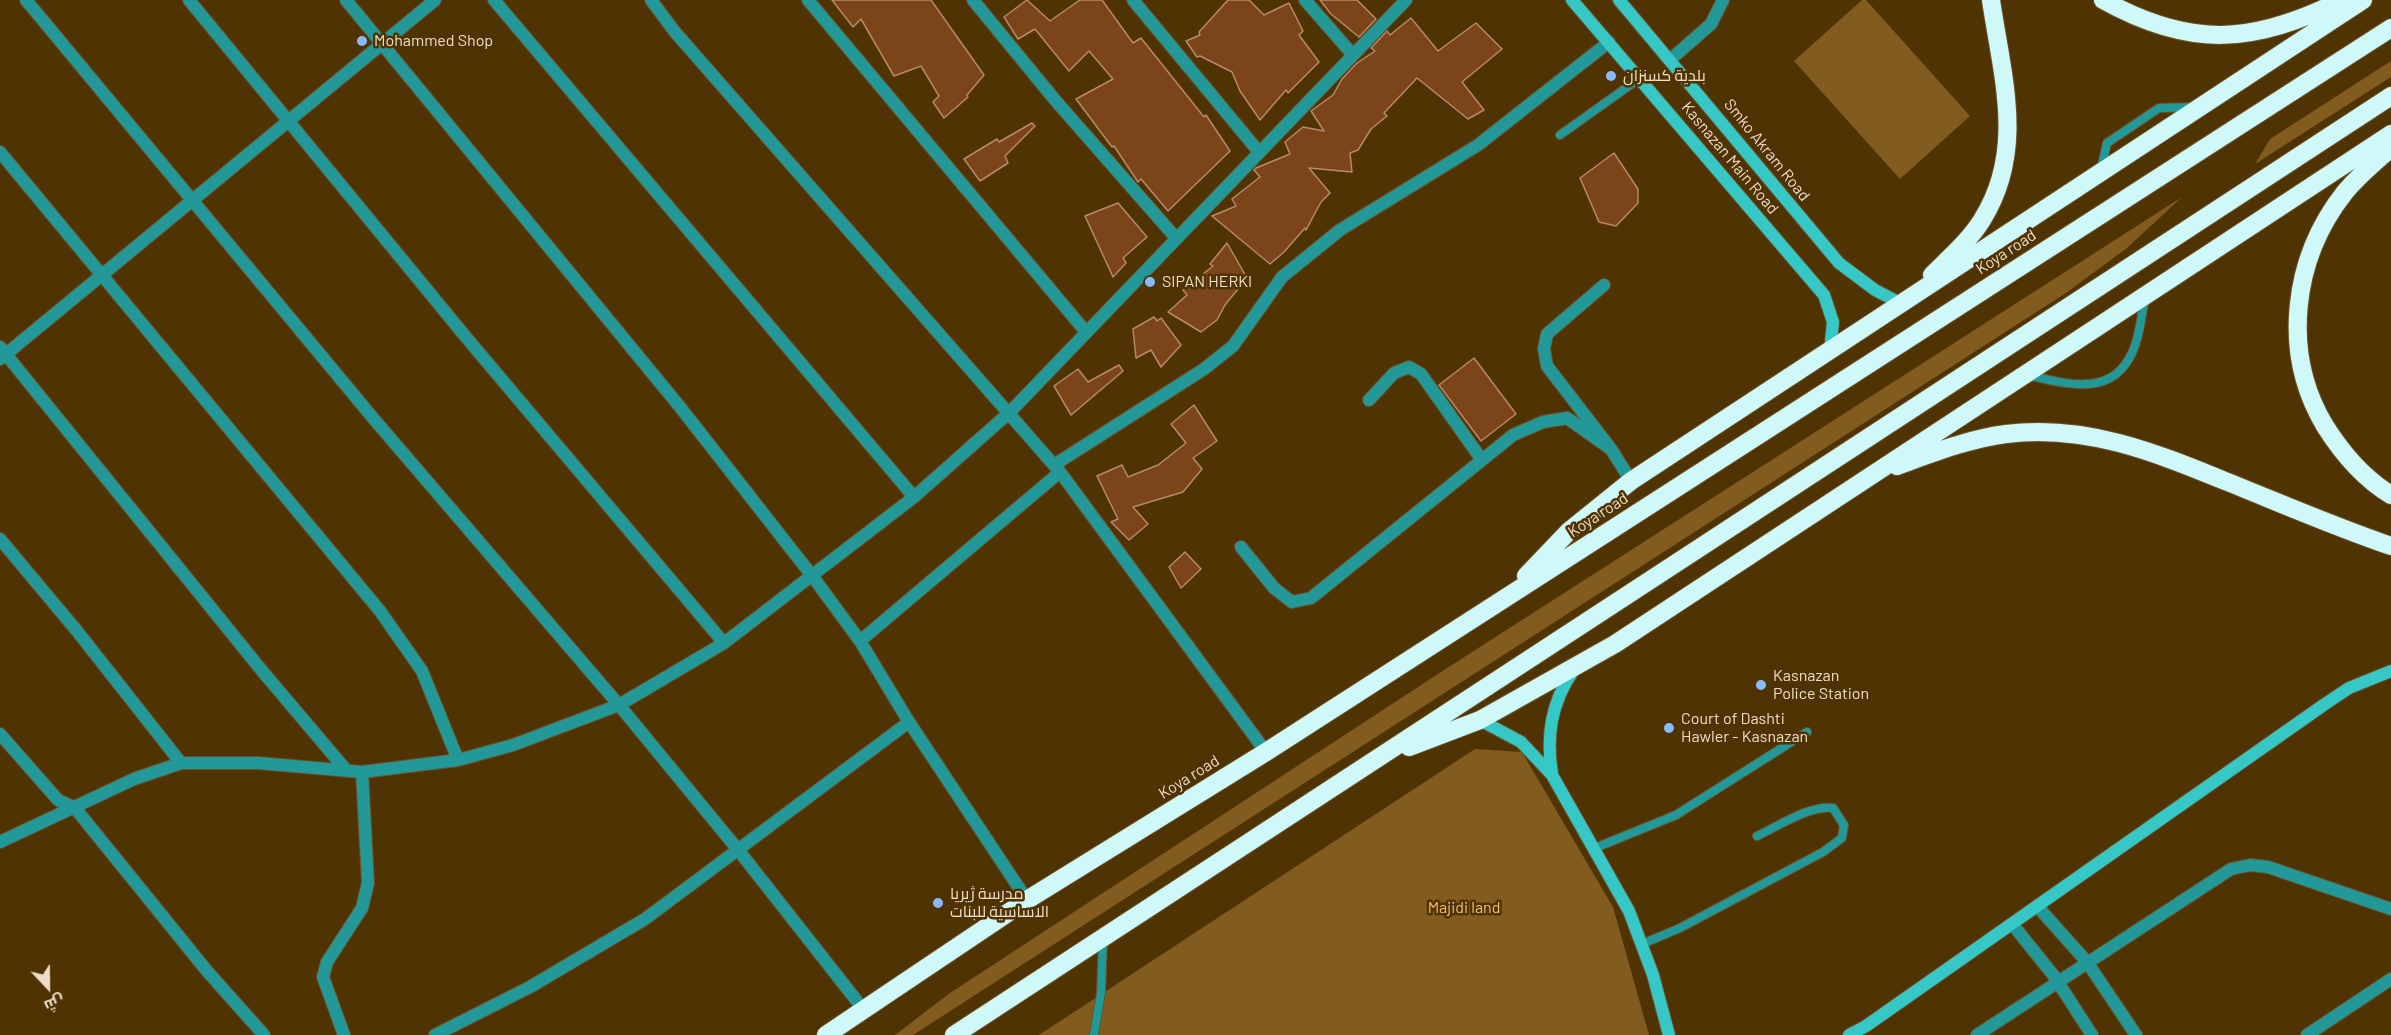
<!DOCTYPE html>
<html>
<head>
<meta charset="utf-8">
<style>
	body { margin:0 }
	#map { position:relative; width:2391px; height:1035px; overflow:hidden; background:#4f3303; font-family:Barlow,Cairo,sans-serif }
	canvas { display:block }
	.north { position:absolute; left:18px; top:957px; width:60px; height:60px; -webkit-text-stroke:4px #4f3303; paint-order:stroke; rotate:158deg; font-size:16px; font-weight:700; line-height:24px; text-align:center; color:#eeddc7 }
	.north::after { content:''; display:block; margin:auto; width:21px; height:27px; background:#eeddc7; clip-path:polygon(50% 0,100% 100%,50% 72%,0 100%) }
</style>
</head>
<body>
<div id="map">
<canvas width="2391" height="1035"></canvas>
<div class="north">ش</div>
</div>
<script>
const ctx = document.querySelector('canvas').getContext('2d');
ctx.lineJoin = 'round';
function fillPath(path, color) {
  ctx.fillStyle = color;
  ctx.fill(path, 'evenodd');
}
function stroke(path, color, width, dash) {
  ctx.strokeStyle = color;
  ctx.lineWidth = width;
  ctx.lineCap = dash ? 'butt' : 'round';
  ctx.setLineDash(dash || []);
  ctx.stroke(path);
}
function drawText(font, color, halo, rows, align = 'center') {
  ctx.font = font + ' Barlow,Cairo,sans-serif';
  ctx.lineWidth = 5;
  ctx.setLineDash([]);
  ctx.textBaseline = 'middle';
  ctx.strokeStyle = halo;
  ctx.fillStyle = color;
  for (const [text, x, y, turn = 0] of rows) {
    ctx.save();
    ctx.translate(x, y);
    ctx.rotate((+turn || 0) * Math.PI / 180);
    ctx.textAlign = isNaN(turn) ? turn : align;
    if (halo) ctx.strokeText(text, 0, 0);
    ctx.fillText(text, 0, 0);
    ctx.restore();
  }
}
const green = new Path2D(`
	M1862 0H1866L1970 116 1900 179 1794 61Z
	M2391 61V77L2255 164 2270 139Z
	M2182 197 2127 248 2066 293 913 1035H895L950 993 1444 670Z
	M1475 749 1522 752 1613 907 1649 1035H1039Z`);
const building = new Path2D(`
	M832 0H931L984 75 967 95 968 97 944 118 933 102 939 96 921 66 894 76 861 19 853 27Z
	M1027 0 1050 21 1080 0H1102L1133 43 1141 38 1204 117 1206 115 1230 151 1168 211 1141 179 1138 182 1114 146 1112 147 1076 99 1113 79 1089 51 1069 71 1035 29 1018 39 1004 17Z
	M1228 0H1249L1264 15 1289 3 1303 31 1299 35 1319 62 1288 93 1286 90 1260 120 1240 91 1232 72 1200 56 1197 57 1186 41 1200 35 1199 32Z
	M1320 0H1357L1376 19 1359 37 1331 14Z
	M1411 18 1438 51 1476 23 1502 49 1462 82 1484 110 1468 119 1417 78 1384 113 1387 116 1371 129 1358 150 1350 153 1352 172 1309 168 1330 193 1321 202 1306 230 1305 228 1284 252 1270 264 1212 216 1236 206 1232 199 1260 177 1254 170 1256 168 1290 154 1285 142 1303 127 1324 131 1311 111 1333 95 1342 79 1357 63 1375 51 1371 48 1387 31 1390 35Z
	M1032 123 1035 126 1005 156 1008 163 980 181 964 159 997 139 999 142Z
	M1614 153 1638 189V203L1616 226 1599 222 1580 178Z
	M1118 203 1147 237 1123 258 1126 263 1113 277 1085 216Z
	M1227 243 1247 278 1225 305 1217 320 1201 332 1168 312 1187 295 1183 290 1213 266 1210 264Z
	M1154 317 1157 321 1161 318 1181 345 1161 367 1151 350 1136 358 1133 329Z
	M1474 358 1516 414 1481 441 1439 385Z
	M1119 365 1123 371 1071 415 1054 386 1078 369 1088 382Z
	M1194 405 1217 441 1193 458 1202 469 1183 492 1133 507 1148 524 1129 540 1111 522 1118 519 1097 476 1122 465 1128 477 1158 465 1186 443 1171 424Z
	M1185 552 1201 569 1181 588 1169 567Z`);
const lane = new Path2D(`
	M1560 135 1640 78
	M2101 169 2107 143 2159 108 2195 107
	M2026 375C2064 383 2111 399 2132 353 2140 337 2141 316 2145 299
	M1595 848 1676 815 1807 732
	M1642 944 1680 928 1823 852 1842 838 1844 825 1833 808C1809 805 1779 826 1757 836
	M1094 1035 1101 993 1103 939`);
const street = new Path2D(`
	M26 0 373 418 619 705 739 851 864 1010
	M189 0 465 336 724 643
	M346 0 680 407 813 577 860 641 909 722 1027 900
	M494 0 914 497
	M651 0 675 32 1060 472 1266 752
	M808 0 1086 332
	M973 0 1055 100 1176 238
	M1133 0 1259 152
	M1305 0 1353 55
	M1671 59 1711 24 1723 0
	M0 152 380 611 422 671 458 760
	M1604 285 1547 334 1544 349 1547 366 1611 449 1631 481
	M0 347 263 672 346 770
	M0 359 435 0
	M1369 400 1394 373 1409 367 1421 374 1482 460
	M1054 465 1204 369 1233 346 1282 277 1340 230 1478 145 1609 42
	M0 539 77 631 181 763
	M1241 547 1274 588 1292 602 1311 598 1513 435 1543 422 1567 418 1611 449
	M860 641 1060 472
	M0 734 58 800 75 808 207 971 264 1035
	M0 842 134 779 181 763H258L362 772 458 760 513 745 619 705 724 643 914 497 1010 412 1406 0
	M2038 907 2087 962 2136 1035
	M2013 925 2054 976 2092 1035
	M344 1035 323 977 327 962 362 908 368 883 362 772
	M435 1035 530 987 645 919 909 722
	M1977 1035 2231 869 2250 865 2268 867 2391 909
	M2307 1035 2391 979`);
const secondary = new Path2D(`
	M1572 0 1824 295 1833 322 1830 351
	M1619 0 1839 263 1875 290 1902 304
	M1480 720 1521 742 1552 775 1629 911 1653 975 1669 1035
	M1552 774C1546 736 1551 703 1573 671
	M1849 1035 1866 1026 2325 704 2349 688 2391 671`);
const highway = new Path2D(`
	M2103 0C2191 49 2254 44 2342 0
	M2391 148C2375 162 2359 175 2345 192 2292 259 2281 353 2325 426 2342 453 2363 478 2391 495
	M1932 275C1949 258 1969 241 1982 220 2026 150 2002 76 1991 0
	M1897 466C1933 453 1968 439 2006 434 2085 424 2154 452 2225 481 2280 503 2335 527 2391 546
	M1526 576 1569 531 1631 481 2363 0
	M1409 747 1480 720 1615 644 2391 134
	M826 1035 1027 900 1266 752 2391 28
	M954 1035 2391 96`);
const markers = [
	[362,41,6,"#87bbfc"],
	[1611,76,6,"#87bbfc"],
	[1150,282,6,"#87bbfc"],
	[1761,685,6,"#87bbfc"],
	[1669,728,6,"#87bbfc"],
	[938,903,6,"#87bbfc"]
];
const poiNames = [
	["Mohammed Shop",374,41],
	["بلدية كسنزان",1623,76],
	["SIPAN HERKI",1162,282],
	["Kasnazan",1773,676],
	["Police Station",1773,694],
	["Court of Dashti",1681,719],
	["Hawler - Kasnazan",1681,737],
	["مدرسة ژيريا",950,894],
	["الاساسية للبنات",950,912]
];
const streetNames = [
	["Smko Akram Road",1767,150,51],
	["Kasnazan Main Road",1730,158,50],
	["Koya road",2006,252,-33],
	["Koya road",1598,515,-33],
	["Koya road",1189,777,-32]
];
const parkNames = [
	["Majidi land",1464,908]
];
fillPath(green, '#825b1e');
fillPath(building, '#7c4519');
stroke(building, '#b7896a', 1.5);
stroke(lane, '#6c5226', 10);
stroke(street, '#6c5226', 14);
stroke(secondary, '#6c5226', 14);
stroke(highway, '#6c5226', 20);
stroke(lane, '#239898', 8);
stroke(street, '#239898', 12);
stroke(secondary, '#35c8c7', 12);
stroke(highway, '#cff9f8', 18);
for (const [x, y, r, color] of markers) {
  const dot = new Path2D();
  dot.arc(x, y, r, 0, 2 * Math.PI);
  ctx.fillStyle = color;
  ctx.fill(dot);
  stroke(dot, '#4f3303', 2);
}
drawText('16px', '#eeddc7', '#4f3303', poiNames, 'left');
drawText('16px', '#eeddc7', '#4f3303', streetNames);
drawText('16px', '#f5bf73', '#4f3303', parkNames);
</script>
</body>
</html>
